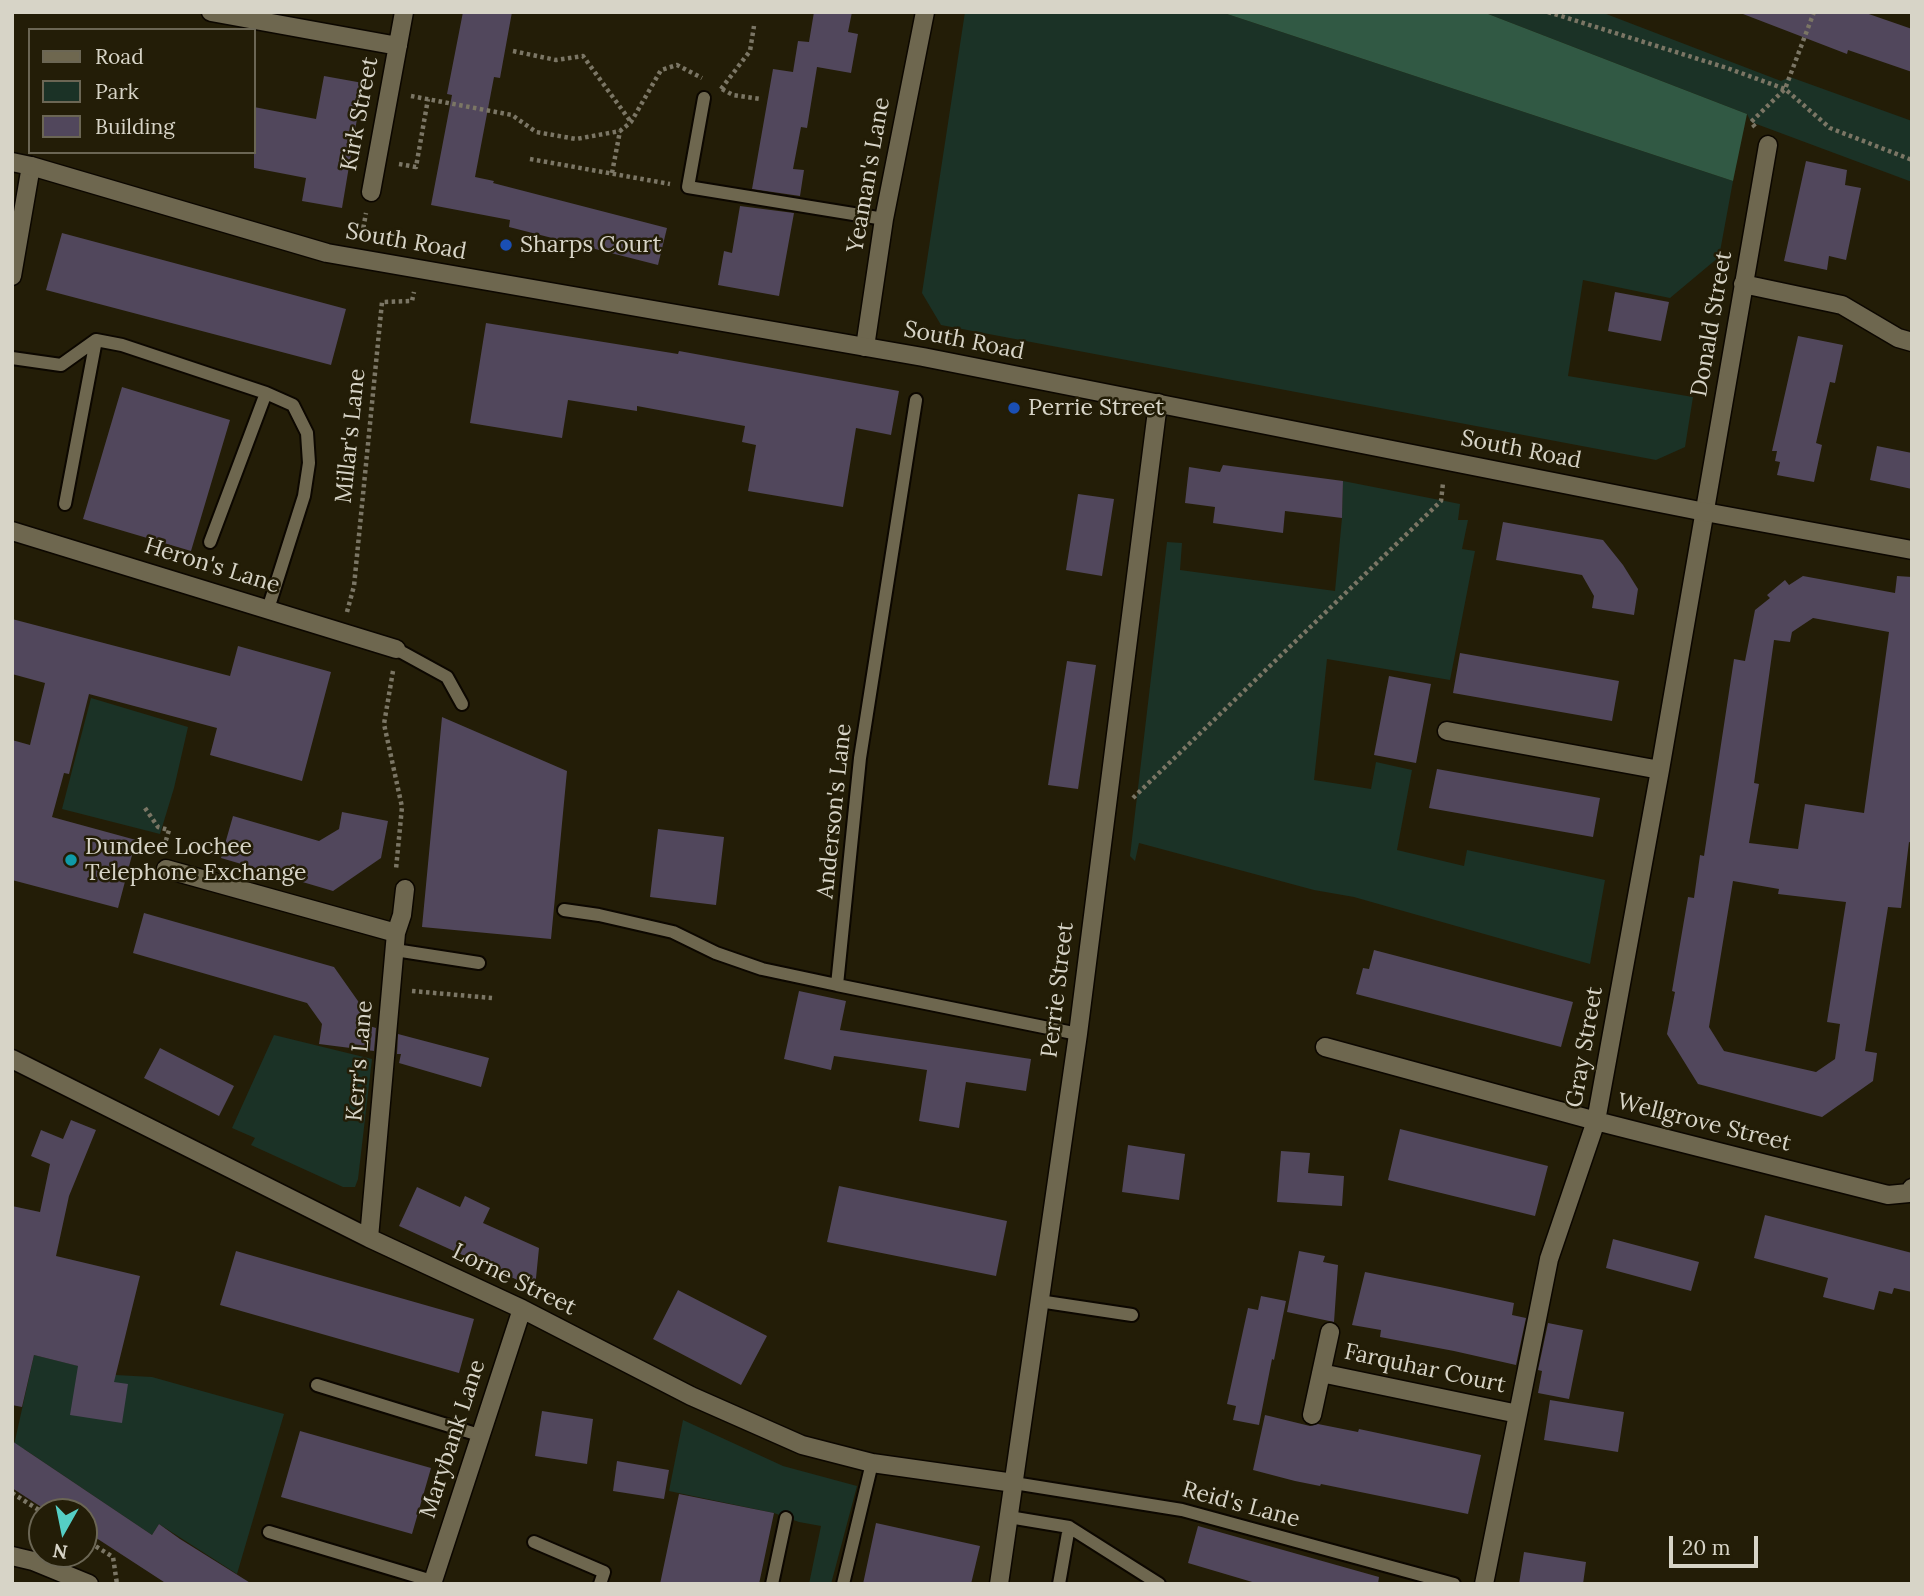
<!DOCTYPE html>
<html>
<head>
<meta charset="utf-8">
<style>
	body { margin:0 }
	#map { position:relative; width:1924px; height:1596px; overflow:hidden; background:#231d07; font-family:Lora,serif }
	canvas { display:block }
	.frame { position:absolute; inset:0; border:14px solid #d7d4c7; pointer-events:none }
	.legend { position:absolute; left:28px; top:28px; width:228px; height:126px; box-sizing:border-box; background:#231d07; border:2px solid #6b6654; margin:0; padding:9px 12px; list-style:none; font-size:21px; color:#d7d4c7 }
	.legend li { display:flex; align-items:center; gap:14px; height:35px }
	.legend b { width:35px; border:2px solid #6b6654 }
	.north { position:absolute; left:28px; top:1498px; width:70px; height:70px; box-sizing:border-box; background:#231d07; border:2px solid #6b6654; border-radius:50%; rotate:189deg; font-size:19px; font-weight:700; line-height:28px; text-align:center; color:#d7d4c7 }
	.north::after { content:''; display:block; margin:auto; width:24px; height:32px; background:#55cec5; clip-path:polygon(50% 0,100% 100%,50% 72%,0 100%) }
	.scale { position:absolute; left:1669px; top:1536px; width:89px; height:32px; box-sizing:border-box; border:4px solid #d7d4c7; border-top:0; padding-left:9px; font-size:21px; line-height:24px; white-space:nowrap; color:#d7d4c7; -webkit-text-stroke:5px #231d07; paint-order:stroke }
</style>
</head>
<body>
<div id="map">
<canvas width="1924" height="1596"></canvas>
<div class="frame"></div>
<ul class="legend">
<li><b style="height:9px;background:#6e674f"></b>Road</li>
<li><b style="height:19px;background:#1b3226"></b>Park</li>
<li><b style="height:19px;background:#51475c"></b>Building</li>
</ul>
<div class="north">N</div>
<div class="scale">20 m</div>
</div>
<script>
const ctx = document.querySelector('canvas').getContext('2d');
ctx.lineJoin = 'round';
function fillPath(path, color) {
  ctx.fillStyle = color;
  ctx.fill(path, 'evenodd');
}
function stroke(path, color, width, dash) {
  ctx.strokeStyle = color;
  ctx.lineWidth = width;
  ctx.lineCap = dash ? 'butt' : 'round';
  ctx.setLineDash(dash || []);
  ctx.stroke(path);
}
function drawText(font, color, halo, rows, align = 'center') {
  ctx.font = font + ' Lora,serif';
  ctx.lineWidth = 5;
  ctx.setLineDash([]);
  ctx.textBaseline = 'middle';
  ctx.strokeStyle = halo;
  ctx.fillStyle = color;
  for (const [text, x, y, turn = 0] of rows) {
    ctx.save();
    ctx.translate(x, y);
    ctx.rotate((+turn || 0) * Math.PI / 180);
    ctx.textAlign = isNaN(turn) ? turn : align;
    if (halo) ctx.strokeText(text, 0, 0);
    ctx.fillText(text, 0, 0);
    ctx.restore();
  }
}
const green = new Path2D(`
	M965 12H1221L1733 181 1719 257 1670 298 1583 280 1568 376 1693 397 1685 447 1656 460 941 325 922 293Z
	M1483 12H1601L1781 81 1790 77 1912 121V182L1751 122 1747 114Z
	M1343 481 1460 504 1458 520H1468L1462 549 1475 551 1450 680 1327 659 1314 780 1371 789 1376 762 1412 770 1397 850 1464 866 1467 850 1605 880 1590 964 1354 897 1314 890 1139 843 1135 861 1130 856 1167 542 1182 543 1180 570 1335 591 1342 518Z
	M91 698 188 727 174 788 160 834 62 809Z
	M274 1035 372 1059 358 1179 355 1187H343L251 1145 255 1138 232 1128Z
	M34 1355 116 1375 152 1377 284 1414 237 1574 159 1524 152 1535 24 1449 12 1454Z
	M683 1420 783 1466 857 1486 831 1584H809L821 1526 799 1522 774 1513 669 1491Z`);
const forest = new Path2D(`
	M1221 12H1483L1747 114 1733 181Z`);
const building = new Path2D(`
	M463 12H512L500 78 494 77 475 177 494 181 493 183 667 228 658 265 509 227 510 220 431 205 452 95 447 94Z
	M814 12H852L848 32 858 34 851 73 817 67 807 128 801 127 793 169 804 170 800 196 752 189 773 69 793 72 798 41 809 42Z
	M1743 12H1863L1912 29V72L1848 50 1847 54 1743 14Z
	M324 76 363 83 342 208 302 201 306 178 254 168V107L316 119Z
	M1806 161 1847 170 1845 185 1861 188 1846 260 1829 256 1827 270 1784 261Z
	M740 206 794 213 779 296 718 285 724 251 732 253Z
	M62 233 346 309 331 365 46 290Z
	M1615 292 1669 302 1661 341 1608 331Z
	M486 323 678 354 679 351 899 391 891 435 856 428 843 507 748 491 756 445 742 442 745 426 637 406V411L568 400 562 438 470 423Z
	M1798 336 1843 345 1835 383 1830 382 1816 443 1822 445 1814 482 1777 475 1780 462 1775 461 1777 451H1772Z
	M122 387 230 420 191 551 83 519Z
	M1877 446 1912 453V489L1870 480Z
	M1223 465 1343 481 1342 518 1285 511 1283 533 1213 523 1215 507 1185 503 1189 467 1220 472Z
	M1078 494 1114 499 1102 576 1066 570Z
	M1503 522 1603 540 1623 565 1638 589 1634 615 1592 608 1594 596 1582 575 1496 560Z
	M1803 576 1895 593 1897 576 1912 577V843L1909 842 1901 908 1888 907 1865 1051 1877 1053 1873 1081 1822 1117 1698 1084 1667 1034 1675 992 1672 991 1688 897 1694 898 1700 855 1704 856 1734 659 1745 661 1755 610 1770 598 1767 595 1785 580 1789 585ZM1813 618 1889 632 1864 813 1805 804 1798 849 1749 843 1759 784 1754 783 1774 640 1790 642 1792 632ZM1733 881 1779 889 1778 894 1846 902 1827 1022 1840 1024 1835 1059 1816 1072 1724 1051 1709 1027Z
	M12 619 230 676 238 646 331 672 302 781 210 755 217 728 89 694 69 774 64 773 52 817 136 840 118 908 12 880V740L30 745 45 683 12 674Z
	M1460 653 1619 681 1612 721 1453 693Z
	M1067 661 1096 665 1078 789 1048 785Z
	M1389 676 1431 684 1416 763 1374 755Z
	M442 717 567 771 551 939 422 927Z
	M1437 769 1600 798 1593 837 1429 808Z
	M342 812 388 821 381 858 333 891 221 858 233 816 319 841 339 829Z
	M658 829 724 837 716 905 650 897Z
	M144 913 334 967 365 1011 363 1024 376 1028 374 1051 319 1044 322 1024 307 1003 133 953Z
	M1374 950 1573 1002 1561 1047 1356 994 1363 968 1369 969Z
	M799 991 846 1001 840 1030 1031 1059 1026 1091 966 1082 959 1128 919 1121 927 1070 834 1056 831 1070 784 1059Z
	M398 1034 489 1058 481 1087 399 1063 401 1054H397Z
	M160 1048 234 1086 219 1116 144 1078Z
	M71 1120 96 1130 69 1196 56 1256 140 1276 114 1382 128 1384 122 1423 70 1415 78 1366 34 1355 22 1407 12 1405V1206L40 1212 50 1164 31 1156 41 1130 63 1139Z
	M1400 1129 1548 1166 1535 1216 1388 1180Z
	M1128 1145 1185 1154 1179 1200 1122 1192Z
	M1281 1151 1310 1153 1308 1173 1344 1176 1342 1206 1277 1202Z
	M839 1186 1007 1221 996 1276 827 1242Z
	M417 1187 460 1207 465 1196 490 1208 483 1223 539 1248 535 1288 399 1226Z
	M1765 1215 1912 1253V1292L1894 1288 1892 1294 1879 1291 1874 1310 1823 1297 1828 1278 1754 1258Z
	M1613 1239 1699 1262 1691 1291 1606 1268Z
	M236 1251 474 1319 459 1373 220 1305Z
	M1299 1251 1325 1256 1323 1262 1338 1265 1334 1322 1287 1312Z
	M1365 1272 1440 1287 1514 1303 1512 1315 1526 1318 1516 1365 1454 1351 1380 1337 1381 1330 1352 1325Z
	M678 1290 767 1336 741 1385 653 1339Z
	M1261 1296 1286 1301 1274 1360 1272 1359 1259 1425 1233 1420 1236 1406 1227 1404 1248 1308 1258 1310Z
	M1548 1323 1583 1330 1569 1399 1538 1393 1542 1371 1538 1370Z
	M1550 1400 1624 1412 1618 1452 1544 1440Z
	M542 1411 593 1419 587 1464 535 1456Z
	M1265 1415 1310 1426 1318 1424 1358 1432 1359 1429 1481 1455 1468 1514 1321 1484 1320 1486 1295 1481 1253 1470Z
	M300 1431 431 1468 412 1534 281 1497Z
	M12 1441 152 1535 159 1524 180 1539 252 1584H167L84 1530V1512H49L12 1488Z
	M617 1461 669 1470 664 1499 613 1491Z
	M679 1494 774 1513 759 1584H660Z
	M876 1523 980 1546 971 1584H863Z
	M1198 1526 1379 1577 1378 1584H1259L1188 1563Z
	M1524 1552 1586 1562 1583 1584H1519Z`);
const path = new Path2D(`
	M1548 12 1727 68 1785 89 1830 128 1912 160
	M513 51 556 60 583 56 631 122
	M721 89 750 51 754 26
	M722 89 733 95 761 99
	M411 96 512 115 536 132 576 139 620 131 631 122 661 70 677 65 702 78
	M1755 127 1751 122 1785 89 1814 12
	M530 159 670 184
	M399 164 416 167 428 99
	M612 173 620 131
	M362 235 366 213
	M347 612 354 586 382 302 412 301 414 292
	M393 671 384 724 402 807 396 869
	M1133 798 1441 501 1443 483
	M145 808 158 827 169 830 164 847
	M412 991 492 998
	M12 1493 42 1512
	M84 1539 113 1557 117 1584`);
const service = new Path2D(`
	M704 98 688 187 884 219
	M12 358 61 365 96 340 122 345 266 393 293 405 307 433 309 463 304 496 268 609
	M916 400 860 758 837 985 1078 1034
	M65 504 96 340
	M210 542 266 393
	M396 649 447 677 462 704
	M564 910 599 915 673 932 716 953 762 969 837 985
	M395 950 479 963
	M1039 1301 1132 1315
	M317 1385 479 1435
	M1014 1483 1182 1510 1454 1584
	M1009 1517 1069 1527 1159 1584
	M269 1532 432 1581
	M534 1542 604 1572 600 1584
	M772 1584 786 1518
	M843 1584 872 1463
	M1059 1584 1069 1527`);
const minor = new Path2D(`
	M211 12 398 46
	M371 192 404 12
	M12 276 31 166
	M1743 284 1842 305 1898 338 1912 342
	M865 347 884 219 925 12
	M12 531 396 649
	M1447 731 1660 770
	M166 869 396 933
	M1325 1047 1596 1121 1888 1195 1909 1193 1912 1188
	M12 1059 369 1238 522 1309 691 1396 802 1445 872 1463 1014 1483
	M369 1238 396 933 402 915 405 889
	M1321 1373 1518 1414
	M1312 1415 1330 1332
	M432 1584 522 1309
	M999 1584 1078 1034 1158 403
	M1484 1584 1549 1259 1596 1121 1660 770 1768 145`);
const tertiary = new Path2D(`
	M12 162 31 166 327 253 923 357 1705 512 1912 550
	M12 1556 33 1561 89 1584`);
const markers = [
	[506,245,7,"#1a4fb4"],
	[1014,408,7,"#1a4fb4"],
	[71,860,7,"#0f9aa8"]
];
const streetNames = [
	["Kirk Street",360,114,-79],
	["Yeaman's Lane",869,175,-80],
	["South Road",406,242,10],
	["Donald Street",1712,324,-80],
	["South Road",964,341,11],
	["Millar's Lane",351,436,-84],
	["South Road",1521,450,11],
	["Heron's Lane",212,566,17],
	["Anderson's Lane",835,811,-84],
	["Perrie Street",1058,990,-83],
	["Gray Street",1585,1047,-80],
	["Kerr's Lane",360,1061,-85],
	["Wellgrove Street",1704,1123,14],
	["Lorne Street",514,1280,26],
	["Farquhar Court",1425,1369,12],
	["Marybank Lane",453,1439,-72],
	["Reid's Lane",1241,1505,15]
];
const poiNames = [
	["Sharps Court",520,245],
	["Perrie Street",1028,408],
	["Dundee Lochee",85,847],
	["Telephone Exchange",85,873]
];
fillPath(green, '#1b3226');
fillPath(forest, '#315944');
fillPath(building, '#51475c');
stroke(service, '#0c0700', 16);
stroke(minor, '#0c0700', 21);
stroke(tertiary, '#0c0700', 21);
stroke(path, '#7b7665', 4.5, [3.5, 3.5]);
stroke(service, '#6e674f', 12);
stroke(minor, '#6e674f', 18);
stroke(tertiary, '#6e674f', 18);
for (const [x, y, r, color] of markers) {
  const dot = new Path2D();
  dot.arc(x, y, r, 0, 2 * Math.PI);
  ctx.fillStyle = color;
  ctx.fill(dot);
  stroke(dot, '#231d07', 2.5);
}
drawText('23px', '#d7d4c7', '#231d07', streetNames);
drawText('23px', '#d7d4c7', '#231d07', poiNames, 'left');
</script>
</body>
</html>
